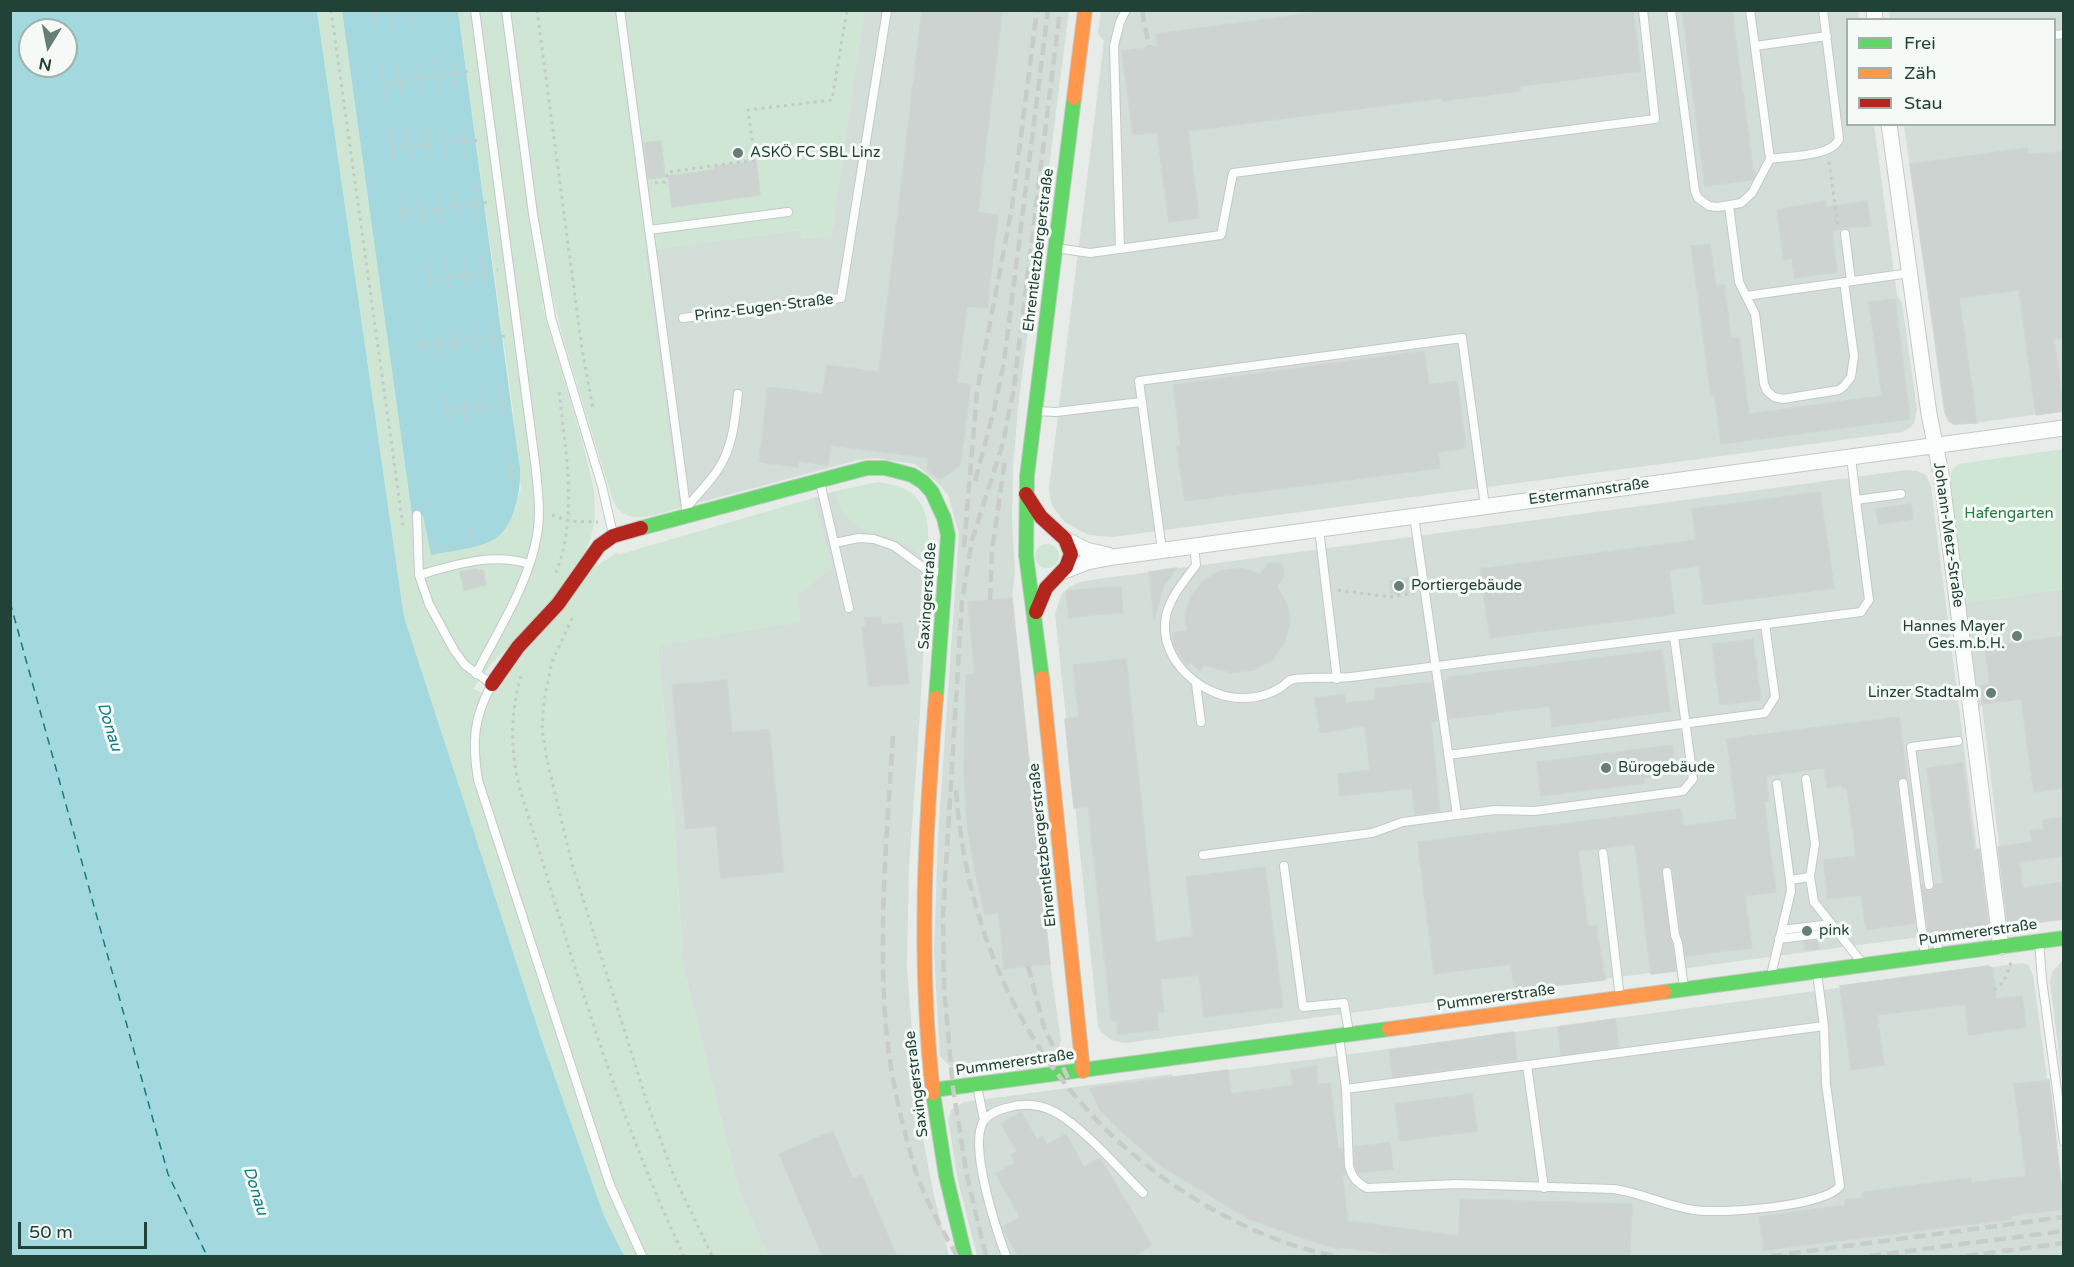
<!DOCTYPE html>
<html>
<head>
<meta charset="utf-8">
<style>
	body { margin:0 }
	#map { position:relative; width:2074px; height:1267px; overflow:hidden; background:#e7ece9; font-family:"Varela Round",sans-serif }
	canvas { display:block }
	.frame { position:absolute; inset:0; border:12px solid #214237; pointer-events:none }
	.legend { position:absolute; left:1846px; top:18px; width:210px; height:108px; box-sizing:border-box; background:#f5faf7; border:2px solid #a0b0aa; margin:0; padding:8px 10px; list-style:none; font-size:18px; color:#214237 }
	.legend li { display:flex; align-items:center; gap:12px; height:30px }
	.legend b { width:30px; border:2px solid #a0b0aa }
	.north { position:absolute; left:18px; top:18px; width:60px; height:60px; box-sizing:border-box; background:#f5faf7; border:2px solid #a0b0aa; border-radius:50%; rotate:190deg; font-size:16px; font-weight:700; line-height:24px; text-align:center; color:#214237 }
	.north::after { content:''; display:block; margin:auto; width:21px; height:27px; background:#667e75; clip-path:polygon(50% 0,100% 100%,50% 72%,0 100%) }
	.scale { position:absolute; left:18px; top:1222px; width:129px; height:27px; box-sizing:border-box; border:3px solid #214237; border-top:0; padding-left:8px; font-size:18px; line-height:21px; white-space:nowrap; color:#214237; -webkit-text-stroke:4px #f5faf7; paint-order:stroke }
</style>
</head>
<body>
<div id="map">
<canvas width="2074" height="1267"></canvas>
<div class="frame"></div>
<ul class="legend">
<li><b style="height:8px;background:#63d668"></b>Frei</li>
<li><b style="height:8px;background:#ff974d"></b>Zäh</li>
<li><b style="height:8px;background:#b3261e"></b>Stau</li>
</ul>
<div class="north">N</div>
<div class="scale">50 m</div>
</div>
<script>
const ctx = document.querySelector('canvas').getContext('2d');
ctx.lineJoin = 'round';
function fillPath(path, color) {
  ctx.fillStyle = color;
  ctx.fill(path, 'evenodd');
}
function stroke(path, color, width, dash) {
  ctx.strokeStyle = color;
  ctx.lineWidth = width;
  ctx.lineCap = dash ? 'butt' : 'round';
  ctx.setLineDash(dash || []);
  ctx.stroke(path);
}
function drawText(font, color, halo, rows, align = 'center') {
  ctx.font = font + ' "Varela Round",sans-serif';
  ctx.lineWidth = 6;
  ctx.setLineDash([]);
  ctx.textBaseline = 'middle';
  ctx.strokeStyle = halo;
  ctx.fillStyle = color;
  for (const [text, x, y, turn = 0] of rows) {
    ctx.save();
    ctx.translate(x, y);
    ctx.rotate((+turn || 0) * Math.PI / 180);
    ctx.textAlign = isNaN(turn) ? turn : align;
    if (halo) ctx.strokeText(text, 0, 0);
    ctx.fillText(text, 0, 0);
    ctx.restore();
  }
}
const built = new Path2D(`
	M864 11H1069L1018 408 1013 468 1012 520 1015 572 1012 598 1050 964 1061 1041 1059 1048 1046 1057 959 1069 951 1067 940 1056 934 953 938 836 959 534 948 495 939 484 915 464 875 458 858 460 679 508 644 250 801 230 802 239 831 235Z
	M1101 11H1858L1859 19 1848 20V124L1874 125 1897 295 1902 303 1917 409 1914 423 1910 428 1902 432 1112 537 1089 535 1078 530 1065 522 1056 511 1051 503 1049 488 1104 41 1098 34Z
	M1889 11H2063V411L1967 424 1953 422 1944 413 1904 125 2054 124V20L1890 19Z
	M1907 470 1917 471 1926 475 1931 487 1987 928 1125 1043 1113 1041 1101 1032 1098 1025 1055 613 1062 594 1069 587 1080 582 1098 579Z
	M835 491 838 500 861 528 893 538 912 548 928 561 920 714 909 867 907 968 917 1096 923 1138 933 1191 949 1256H768L738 1189 683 965 676 848 658 645 800 622 797 595 832 567 813 498Z
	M2063 589V919L2009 926 1982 706H1979L1965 603Z
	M2063 960V1089L2050 981 2052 972Z
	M2022 963 2028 965 2033 975 2063 1197V1256H977L958 1181 948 1119 952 1109 964 1102 1172 1074 1173 1077 1315 1059Z`);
const green = new Path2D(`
	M317 11H342L412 515 423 516 431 554 493 540 505 527 516 507 521 487 512 403 458 11H864L831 236 802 239 801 230 644 251 679 508C660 513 630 527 616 506 613 501 611 494 609 488L564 342 552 294 542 305 582 440 594 490 595 518 591 537 583 558 550 607 492 663 473 689 491 696 496 687 592 569 616 553 621 554 813 498 832 567 797 595 800 622 658 646 676 848 683 965 738 1189 768 1256H624L604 1216 541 1038 404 617Z
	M2063 449V589L1965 603 1950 479 1952 470 1958 464Z
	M878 482C929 488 930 517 928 561 917 552 906 544 892 538 878 533 861 531 849 520 841 513 838 501 835 491Z
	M1035 556a12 12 0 1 1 24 0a12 12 0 1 1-24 0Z`);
const water = new Path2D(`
	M10 11H317L404 617 541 1038 604 1216 624 1256H11ZM30 30H66V66H30Z
	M342 11H458L520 470C521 492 514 530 491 541 474 549 450 551 431 555L423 516 412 515Z`);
const ferry = new Path2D(`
	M10 602 168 1174 207 1256`);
const building = new Path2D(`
	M922 10 1002 12 978 212 998 215 987 308 967 306 957 383 971 385 960 465 940 480 927 469 929 458 831 445 828 465 799 461 798 467 759 462 768 387 823 394 827 365 879 372Z
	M1313 10H1633L1641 71 1520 86V91L1442 101V98L1188 131 1199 218 1169 222 1157 132 1133 135 1122 51 1158 46 1156 34 1313 13Z
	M1682 10H1732L1754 177 1752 180 1705 186Z
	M661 141 665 177 648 179 644 143Z
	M2027 148 2028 154 2064 152V338L2054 339 2064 411 2036 415 2019 290 1959 298 1977 423 1954 424 1949 421 1946 415 1910 164Z
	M756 161 760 195 672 207 668 176 714 170V167Z
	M1825 201 1826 207 1867 201 1871 226 1844 228 1832 231 1837 272 1795 278 1792 258 1784 260 1777 210Z
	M1710 244 1716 285H1724L1731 338 1739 337 1749 414 1882 396 1869 302 1895 299 1910 419 1721 444 1715 395H1711L1691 246Z
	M1424 351 1429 385 1457 381 1466 448 1438 452 1440 468 1185 501 1177 446H1181L1173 385Z
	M1820 492 1834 588 1704 605 1699 566 1669 570 1675 614 1490 638 1480 569 1696 540 1692 509Z
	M1911 504 1913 519 1879 524 1876 509Z
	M1278 562 1283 566 1284 576 1277 586 1287 604 1290 624 1284 643 1272 660 1254 670 1233 673 1204 665 1200 671 1190 662 1187 665 1174 646 1173 633 1187 631 1185 618 1190 598 1202 582 1220 571 1241 568 1260 574 1269 563Z
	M1177 568 1164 585 1154 619 1149 572Z
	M477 569V571L483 570 486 585 464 590 460 572Z
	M1408 578 1409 592 1391 594 1389 581Z
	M1121 586 1123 612 1069 618 1066 591Z
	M1012 598 1050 964 1004 969 999 913 985 914 976 876 967 823 964 769 966 675 975 674 968 602Z
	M881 617 882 625 902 623 909 683 869 687 862 627H866L865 618Z
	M2064 636V788L2034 792 2021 699 1982 704 1980 686 1990 685 1985 647Z
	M1753 639 1761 700 1720 705 1712 644Z
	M1662 650 1670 711 1552 727 1550 706 1449 719 1444 681 1448 680V677Z
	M1126 659 1156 942 1193 936 1186 877 1265 867 1283 1007 1204 1017 1199 975 1160 979 1164 1012H1157L1158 1030 1118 1034 1117 1021H1113L1111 1017 1088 806 1074 808 1065 719 1079 717 1073 665Z
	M727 680 732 733 769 729 784 872 721 878 716 826 686 829 672 685Z
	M1432 682 1437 721 1431 722 1440 811 1415 814 1412 788 1340 796 1338 774 1370 770 1365 726 1320 733 1315 698 1344 694 1345 703 1376 700 1375 689Z
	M1899 717 1907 779 1900 778 1897 784 1915 923 1866 930 1861 895 1828 899 1823 860 1856 856 1847 788 1843 789V785L1827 788 1824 768 1766 776 1769 801H1764L1776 892 1745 896 1752 948 1686 956 1681 934 1673 871 1670 867 1666 866 1661 873 1676 971 1651 974 1635 844 1578 851 1588 926 1596 925 1605 980 1515 990 1511 964 1434 974 1418 842 1681 809 1683 826 1737 819 1727 739Z
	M1672 745 1676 774 1644 778V783L1541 796 1537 762Z
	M1963 763 1974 850 1979 849 1989 928 1942 934 1940 931 1936 929 1932 931 1929 936 1922 885 1929 891 1933 889 1935 884 1943 883 1927 768Z
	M2064 817V856L2019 862 2023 888 2064 882V919L2008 926 1998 847 2032 842 2030 831 2044 829 2043 820Z
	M1818 940 1819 949 1805 950 1804 942Z
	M1988 966 1993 969 1996 999 2022 996 2026 1027 1969 1035 1965 1004 1877 1015 1884 1065 1851 1070 1840 986Z
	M1615 1019 1619 1047 1561 1055 1558 1027Z
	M1514 1032 1517 1060 1393 1077 1389 1050Z
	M1316 1066 1318 1084 1330 1083 1338 1149 1342 1148 1346 1174 1342 1175 1348 1221 1459 1236 1460 1199 1632 1204 1630 1257H1411L1340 1247V1249L1314 1242 1247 1218 1160 1165 1121 1131 1100 1110 1090 1088 1228 1070 1231 1094 1293 1085 1291 1070Z
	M2049 1080 2064 1209 2010 1216 2011 1219 1764 1250 1759 1217 1845 1205V1200L1863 1198V1192L1971 1178V1183L2026 1176 2014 1084Z
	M1472 1094 1477 1131 1400 1141 1395 1104Z
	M1021 1112 1037 1140 1042 1136 1047 1145 1066 1134 1084 1167 1100 1158 1152 1245 1132 1257H1019L1002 1227 1020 1217 996 1174 1015 1163 1011 1155 1017 1151 1001 1124Z
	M833 1131 853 1179 862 1175 897 1257H823L779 1154Z
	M1390 1142 1393 1169 1358 1173 1355 1165 1354 1147Z`);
const path = new Path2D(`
	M331 10 403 526
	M374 10 377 31
	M391 10 394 28
	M410 10 412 27
	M428 10 429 24
	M447 10 448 21
	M537 10 582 349 593 409
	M374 15 408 10
	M452 57 457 89
	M434 60 439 92
	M416 62 421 95
	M398 65 403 97
	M381 68 386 100
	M383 84 470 71
	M462 125 465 157
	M444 126 447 159
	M426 128 429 160
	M391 130 394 162
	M407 130 410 162
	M392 147 479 140
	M1829 162 1838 227
	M655 183 665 182 668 172 755 160 748 110 832 100 847 10
	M473 188 477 220
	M455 191 459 222
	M437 194 441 225
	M418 197 423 227
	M400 200 404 230
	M402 214 489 202
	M482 256 486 287
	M463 259 468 289
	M445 261 450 292
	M427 264 432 294
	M430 280 498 270
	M491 323 494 352
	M473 324 476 355
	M454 327 458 357
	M436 329 439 359
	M418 331 421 361
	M420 346 506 336
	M499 388 503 419
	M481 391 485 422
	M463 393 467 424
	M445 395 449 425
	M447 411 514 402
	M507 452 513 490
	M510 471 520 469
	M552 515 569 521 598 522
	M471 527 474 545
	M432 539 434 551 455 546 456 549
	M556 573C579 512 565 452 559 390
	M1338 590 1390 597 1414 593
	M572 618 552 662 544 700 542 729 547 760 572 864 647 1102 673 1174 712 1256
	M521 676C510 715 510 750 520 789 569 946 613 1107 684 1256
	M1994 990C2004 983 2008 974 2011 962`);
const lane = new Path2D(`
	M475 10 536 470C538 492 541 513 537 535 529 584 498 630 476 674
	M506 10 533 214 551 318 602 486 613 534
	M620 10 687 515
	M1671 10 1695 191 1698 198 1709 206 1718 207 1741 203 1752 193 1770 159 1750 10
	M2054 35 2064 34
	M1755 46 1827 36
	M1770 159C1788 156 1832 157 1839 139L1823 10
	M1729 206 1739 282 1755 314 1764 384 1767 391 1774 397 1783 399 1839 390 1844 386 1851 377 1854 356 1844 282
	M649 230 788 212
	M1845 234 1851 281
	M1056 248 1090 253 1221 235 1233 173 1655 119 1643 10
	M1120 249 1114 46 1120 22 1126 10
	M1746 296 1910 273
	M683 318 841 298 887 10
	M1036 411 1056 412 1141 402
	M1851 457 1856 500 1901 494
	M820 482 849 608
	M686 508C697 495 710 482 719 468 733 446 735 419 738 394
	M417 515 419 575 429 604 454 650 465 665 492 684C473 718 472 743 478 780L610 1185 642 1256
	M1414 516 1457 815
	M1319 529 1337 679
	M834 543 859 538 874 539 894 546 924 568 946 574
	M1194 546 1196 565C1185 580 1170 597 1166 616 1157 660 1204 700 1245 698 1257 698 1270 694 1280 688 1284 686 1287 681 1291 680 1299 676 1338 679 1351 677L1861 612 1869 600 1856 500
	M1162 550 1139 381 1462 338 1485 506
	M419 575C454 565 493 552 529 564
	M1196 684 1201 722
	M1448 755 1765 713 1775 697 1765 624
	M1806 779 1815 844 1810 877
	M1903 783 1925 955
	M1777 784 1790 880
	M1603 853 1620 998
	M1203 855 1372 833 1403 822 1495 810 1535 811 1683 791 1693 779 1674 636
	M1284 866 1303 1007 1344 1003 1349 1033
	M1667 872 1675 935 1678 943 1684 988
	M1929 885 1911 747 1958 741
	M1782 930 1831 924
	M1936 935 1939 954
	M1779 939 1837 932
	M2039 941 2042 980 2064 1142
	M1771 975 1791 891 1790 880 1810 877 1814 902 1863 964
	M1339 1036 1346 1089 1824 1026 1817 973
	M1527 1065 1544 1188
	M977 1086 984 1120
	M1346 1089 1349 1166C1352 1177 1356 1182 1367 1188L1457 1184 1614 1189C1642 1193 1666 1206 1694 1210 1719 1214 1825 1207 1840 1186L1826 1084 1824 1026
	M1006 1256C996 1229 969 1147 983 1122 988 1114 998 1110 1006 1108 1023 1103 1040 1104 1055 1112 1084 1128 1119 1169 1143 1193`);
const street = new Path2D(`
	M1874 10 1875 20
	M1889 124 1929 414 1941 474 2001 947
	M1065 539 1086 550 1108 555
	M1064 571 1087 562 1114 557 2064 428`);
const fast = new Path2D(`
	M641 528 867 468H885L912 475 923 482 932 492 944 518 948 535 936 698
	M1042 678 1026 555 1027 476 1074 98
	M1664 992 2064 938
	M933 1090 1389 1029
	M933 1093 946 1176 965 1256`);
const slow = new Path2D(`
	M1074 98 1085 10
	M1042 678 1083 1071
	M1389 1029 1664 992
	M933 1093C918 961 925 830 936 698`);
const jam = new Path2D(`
	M1026 494 1041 517 1065 539 1071 554 1066 567 1046 588 1036 612
	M492 684 518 647 558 604 599 546 613 536 641 528`);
const rail = new Path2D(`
	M1142 10 1149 47
	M1014 386 1060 10
	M975 481 994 410 1004 363 1048 10
	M964 547 977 392 1012 207 1037 10
	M990 600 992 550 1005 460
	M893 736C887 833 878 931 886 1028 890 1074 901 1121 914 1166 924 1198 941 1228 957 1256
	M956 790C968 959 1049 1111 1197 1200 1239 1226 1286 1246 1334 1256
	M1028 966 1044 1027 1068 1078
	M986 1256 967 1176 953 1088 944 988 943 915 962 601 972 540 1003 443 1016 377
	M1771 1256 2064 1217
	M1869 1256 2064 1231
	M1966 1256 2064 1243`);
const markers = [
	[738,153,6,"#667e75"],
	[1399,586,6,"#667e75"],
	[2017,636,6,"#667e75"],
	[1991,693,6,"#667e75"],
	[1606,768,6,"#667e75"],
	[1807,931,6,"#667e75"]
];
const poiNames = [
	["ASKÖ FC SBL Linz",750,153],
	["Portiergebäude",1411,586],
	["Hannes Mayer",2005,627,"right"],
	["Ges.m.b.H.",2005,644,"right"],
	["Linzer Stadtalm",1979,693,"right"],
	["Bürogebäude",1618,768],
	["pink",1819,931]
];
const streetNames = [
	["Ehrentletzbergerstraße",1039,250,-83],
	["Prinz-Eugen-Straße",764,308,-7],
	["Estermannstraße",1589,492,-8],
	["Johann-Metz-Straße",1948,535,82],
	["Saxingerstraße",928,596,-86],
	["Ehrentletzbergerstraße",1043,845,-96],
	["Pummererstraße",1978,933,-8],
	["Pummererstraße",1496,998,-8],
	["Pummererstraße",1015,1063,-8],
	["Saxingerstraße",917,1084,-97]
];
const parkNames = [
	["Hafengarten",2009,514]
];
const waterNames = [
	["Donau",109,727,73],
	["Donau",255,1191,73]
];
fillPath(built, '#d4ded9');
fillPath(green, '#cfe6d4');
fillPath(water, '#a3d9de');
stroke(ferry, '#147985', 1.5, [8, 6]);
fillPath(building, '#ccd3d0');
stroke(building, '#cfd5d2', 1.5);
stroke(lane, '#c4c9c6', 10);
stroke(street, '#c4c9c6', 17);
stroke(fast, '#c2cac6', 16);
stroke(slow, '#c2cac6', 16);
stroke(jam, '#c2cac6', 16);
stroke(path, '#c2cbc7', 3, [3, 4.5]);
stroke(lane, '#fbfcfc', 8);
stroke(street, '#fbfcfc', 15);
stroke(fast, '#63d668', 14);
stroke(slow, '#ff974d', 14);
stroke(jam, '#b3261e', 14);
stroke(rail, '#c8cdca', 4.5, [12, 6]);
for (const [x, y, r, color] of markers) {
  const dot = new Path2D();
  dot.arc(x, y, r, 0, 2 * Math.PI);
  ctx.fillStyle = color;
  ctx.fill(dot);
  stroke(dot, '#f5faf7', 2);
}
drawText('15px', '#214237', '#f5faf7', poiNames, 'left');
drawText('15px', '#214237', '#f5faf7', streetNames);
drawText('15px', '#267e43', '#f5faf7', parkNames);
drawText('italic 16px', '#147985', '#f5faf7', waterNames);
</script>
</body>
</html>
